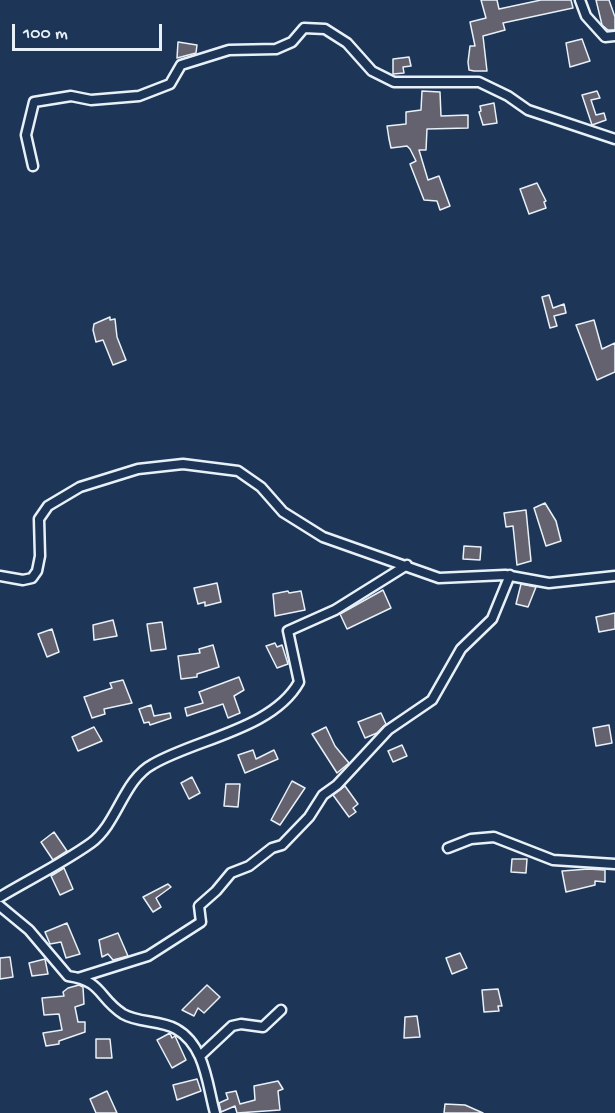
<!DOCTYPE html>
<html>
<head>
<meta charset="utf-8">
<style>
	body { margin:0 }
	#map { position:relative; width:615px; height:1113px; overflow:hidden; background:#1d3557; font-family:"Gochi Hand",sans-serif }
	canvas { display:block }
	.scale { position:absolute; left:12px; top:24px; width:150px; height:27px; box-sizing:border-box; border:3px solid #e8f1f8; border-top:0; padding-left:8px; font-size:18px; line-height:21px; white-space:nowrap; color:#e8f1f8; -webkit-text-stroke:4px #1d3557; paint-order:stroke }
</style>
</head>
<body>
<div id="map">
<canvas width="615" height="1113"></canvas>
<div class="scale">100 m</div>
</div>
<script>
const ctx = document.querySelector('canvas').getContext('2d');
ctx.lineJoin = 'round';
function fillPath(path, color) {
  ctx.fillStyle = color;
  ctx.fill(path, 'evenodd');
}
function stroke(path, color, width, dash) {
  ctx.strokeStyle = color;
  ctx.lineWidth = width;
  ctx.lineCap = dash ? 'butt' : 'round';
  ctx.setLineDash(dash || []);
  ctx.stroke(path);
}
const building = new Path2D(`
	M481 0H497L499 9 541 0H571L573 8 503 23 505 30 483 36 487 71H474L469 70 468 62 470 46H475L470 22 486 18Z
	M596 0H609L615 17V30H608L602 25Z
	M582 39 590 61 570 67 566 43Z
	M178 42 197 45 196 53 177 58Z
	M409 57 411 66 403 67 404 73 393 74V59Z
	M422 91 440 92 441 116 468 115V128L427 129 426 150H419L428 180 439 176 450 206 440 210 437 201 424 200 410 164 416 161 410 149 407 146 391 148 389 139 387 126 406 124V112L421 110Z
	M597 91 600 98 591 100 596 115 604 113 606 120 592 125 582 95Z
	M494 103 497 123 483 125 479 112 481 111 480 106Z
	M537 183 546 201 544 202 546 208 529 214 520 189Z
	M549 295 553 308 564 304 566 313 554 316 557 326 550 328 542 297Z
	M110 317V320L115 319 117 337 126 360 113 365 103 340 96 342 93 330 94 324Z
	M594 320 602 349 615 343V372L597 380 576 325Z
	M545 503 556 521 561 541 546 546 534 508Z
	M526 510 531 561 517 565 513 526 506 527 504 513Z
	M464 546 481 547 480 560 463 559Z
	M217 583 221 602 205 606V602L198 604 194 588Z
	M521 584 536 587 528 607 516 604Z
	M383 590 391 608 347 629 340 614Z
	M288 591 289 593 301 591 305 610 275 616 273 594Z
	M615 613V629L599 632 596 617Z
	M113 620 117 636 94 640 93 625Z
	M162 622 166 649 151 651 147 624Z
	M52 629 59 652 47 657 38 634Z
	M275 643 277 647 282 645 288 664 277 668 266 646Z
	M213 645 219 667 197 674V677L181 679 178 656 200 653 199 649Z
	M239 677 244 690 234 696 240 713 228 718 223 704 187 716 185 708 203 703 199 692Z
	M123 680 132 703 104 709 105 714 92 718 84 697 112 688 110 683Z
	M151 705 154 716 170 713 171 718 150 725 149 722 144 723 139 709Z
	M381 713 386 724 377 733 365 738 358 722Z
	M609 725 612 743 596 746 593 728Z
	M94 727 102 741 78 751 72 737Z
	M326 727 335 746 349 763 337 773 312 734Z
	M402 745 407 756 393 762 388 751Z
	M253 750 256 759 274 750 278 759 245 773 238 755Z
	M192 777 200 793 189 799 181 783Z
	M292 781 305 788 280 825 271 820Z
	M226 784H240L238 807 224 806Z
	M345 786 358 804 353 808 356 812 349 817 333 795Z
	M54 832 67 851 53 860 41 842Z
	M512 859H527L526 873 511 872Z
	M64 868 73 889 60 895 51 876Z
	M588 869 605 870V882L595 881V885L566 892 562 871Z
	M168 884 171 887 156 898 161 907 153 912 143 897Z
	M67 923 80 954 66 958 61 942 50 944 45 932Z
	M118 933 128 956 113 960 108 954 102 957 99 940Z
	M460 953 467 968 452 974 446 958Z
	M10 957 13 977 0 979V958Z
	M45 959 48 974 32 976 29 963Z
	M79 985 83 987 84 1004 75 1007 78 1022H85V1032L59 1041V1044L46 1046 43 1033 62 1030 59 1014 44 1015 42 998 64 996 63 992 68 988Z
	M207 985 220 997 204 1013 198 1008 194 1016 182 1010Z
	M498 989 502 1006H498L499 1011 484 1012 482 990Z
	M417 1016 420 1037 404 1038 405 1017Z
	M170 1033 172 1038 175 1036 186 1060 172 1068 157 1040Z
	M96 1039H110L112 1058H96Z
	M197 1079 201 1091 177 1100 173 1085Z
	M278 1081 283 1089 278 1091 280 1110 237 1113 235 1106 221 1112 219 1103 228 1099 226 1093 236 1091 240 1104 255 1100 254 1086Z
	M107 1091 117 1113H96L90 1099Z
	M445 1104 465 1105 483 1113H444Z`);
const minor = new Path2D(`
	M580 0 586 16 605 37 615 36
	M33 166 26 135 34 102 71 96 91 100 139 96 170 84 181 65 229 50 276 49 292 42 304 28 325 29 347 43 372 71 394 82H479L508 96 528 110 615 139
	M0 576 23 580 32 578 37 571 40 556 39 519 48 506 80 487 138 469 183 464 238 471 261 487 283 512 323 537 439 578 505 575 549 583 615 576
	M448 848 471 839 494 837 553 860 615 864
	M0 897C30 879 63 863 91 843 118 823 123 780 153 764 196 739 273 729 299 682L288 631 335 610 407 565
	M0 906 29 930 68 976C103 981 98 998 123 1014 138 1023 160 1020 176 1029 205 1045 207 1084 215 1113
	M78 978 148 956 201 922 199 906 216 891 231 873 249 866 272 848 282 845 309 817 323 795 337 785 388 730 432 700 461 649 492 619 510 575
	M200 1056 232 1026 241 1024 263 1027 281 1010`);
fillPath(building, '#656270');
stroke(building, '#e8f1f8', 1.5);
stroke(minor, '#e8f1f8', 13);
stroke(minor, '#1d3557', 8);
</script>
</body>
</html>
